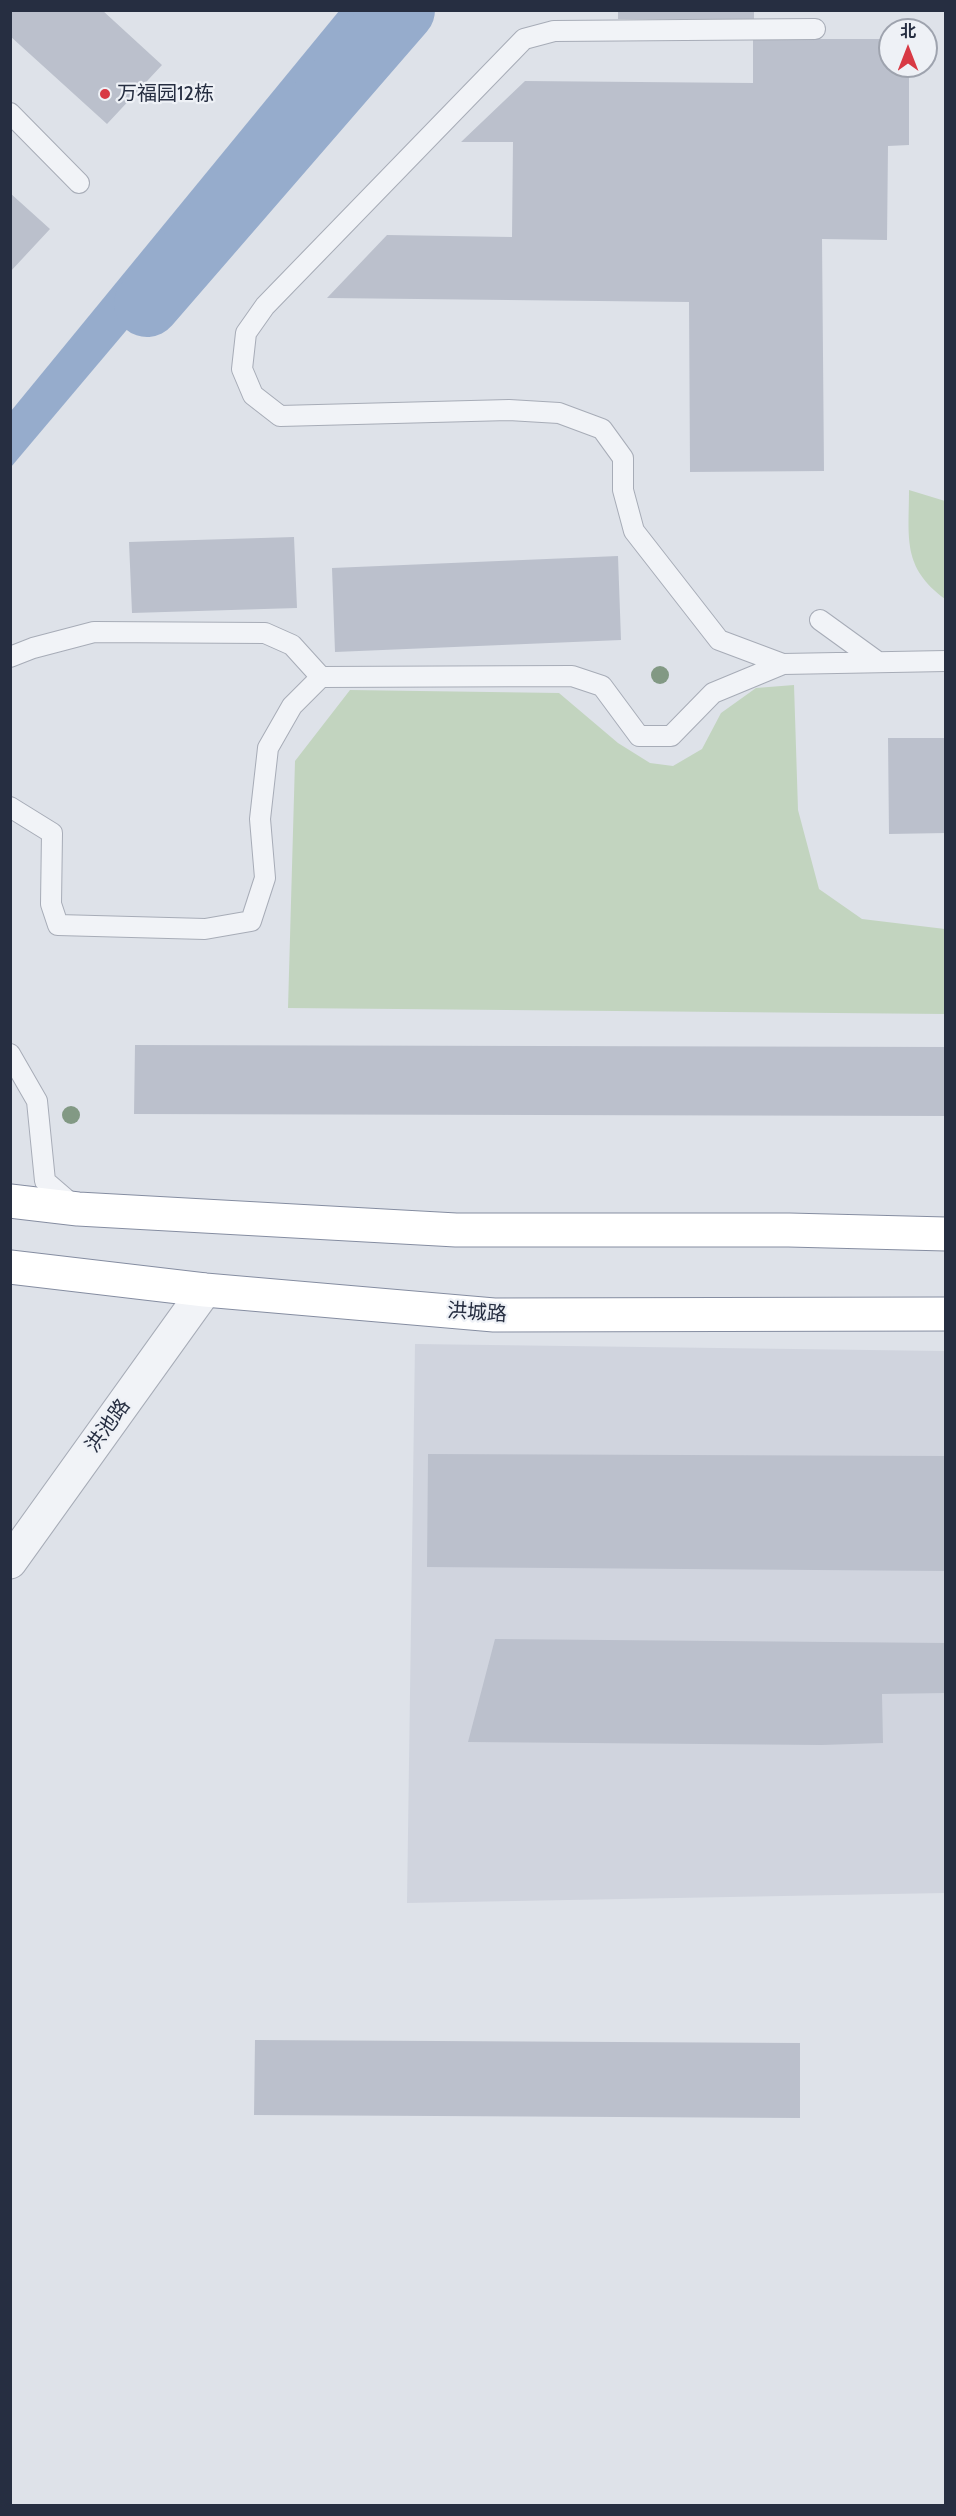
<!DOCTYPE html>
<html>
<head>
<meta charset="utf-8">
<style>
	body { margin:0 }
	#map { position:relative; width:956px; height:2516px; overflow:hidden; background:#dee2e9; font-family:Cabin,"Noto Sans SC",sans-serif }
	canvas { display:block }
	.frame { position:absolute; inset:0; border:12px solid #262e41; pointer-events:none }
	.north { position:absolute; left:878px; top:18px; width:60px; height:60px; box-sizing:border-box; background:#eef1f6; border:2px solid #9ea3ae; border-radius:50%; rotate:0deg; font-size:16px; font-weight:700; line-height:24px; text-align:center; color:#262e41 }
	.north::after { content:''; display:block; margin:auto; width:21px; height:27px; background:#d83944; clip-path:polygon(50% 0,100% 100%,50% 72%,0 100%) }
</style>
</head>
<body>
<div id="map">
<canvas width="956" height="2516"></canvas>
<div class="frame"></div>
<div class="north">北</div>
</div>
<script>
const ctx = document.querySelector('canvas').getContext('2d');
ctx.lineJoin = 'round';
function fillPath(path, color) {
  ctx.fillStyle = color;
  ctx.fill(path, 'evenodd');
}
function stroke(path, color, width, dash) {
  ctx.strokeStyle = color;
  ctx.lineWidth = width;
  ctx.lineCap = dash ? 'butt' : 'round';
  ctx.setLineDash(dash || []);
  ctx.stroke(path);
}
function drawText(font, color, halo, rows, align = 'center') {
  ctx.font = font + ' Cabin,"Noto Sans SC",sans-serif';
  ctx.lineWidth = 4.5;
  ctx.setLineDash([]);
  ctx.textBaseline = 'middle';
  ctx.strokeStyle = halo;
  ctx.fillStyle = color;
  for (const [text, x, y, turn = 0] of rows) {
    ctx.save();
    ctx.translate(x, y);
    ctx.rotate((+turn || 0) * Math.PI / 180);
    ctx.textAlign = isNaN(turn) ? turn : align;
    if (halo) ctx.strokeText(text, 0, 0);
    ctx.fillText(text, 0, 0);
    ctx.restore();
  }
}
const built = new Path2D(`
	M415 1344 945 1351V1893L407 1903Z`);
const green = new Path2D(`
	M909 490 945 501V599C902 567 909 539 909 490Z
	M794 685 798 810 819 889 862 919 945 929V1014L288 1008 295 761 350 690 559 693 618 743 650 763 673 766 702 749 721 713 756 688Z`);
const water = new Path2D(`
	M339 11H396L11 467V411Z`);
const river = new Path2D(`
	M147 304 402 10`);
const building = new Path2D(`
	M10 10H102L162 65 107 124 10 36Z
	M618 10H754V19H618Z
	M753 39H890V66H909V145L888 146 887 240 822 239 824 471 690 472 689 302 327 298 387 235 512 237 513 142H461L525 81 753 83Z
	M10 193 50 229 10 272Z
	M294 537 297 608 132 613 129 542Z
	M618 556 621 640 335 652 332 568Z
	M888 738H946V833L889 834Z
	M135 1045 946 1047V1116L134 1114Z
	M428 1454 946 1456V1571L427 1567Z
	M495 1639 946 1643V1693L882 1694 883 1743 822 1745 468 1742Z
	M255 2040 800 2043V2118L254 2115Z`);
const lane = new Path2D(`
	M10 113 79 183
	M820 620 878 662
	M10 657 33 648 94 632 265 633 292 645 321 677
	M783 664 719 640 634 531 623 490V458L602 429 559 413 509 410 280 416 253 395 242 369 246 333 265 306 524 39 554 31 815 29
	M10 807 52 833 51 904 58 925 205 929 251 921 265 878 260 819 268 748 292 706 321 677 572 676 602 686 639 736H671L713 693 783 664 946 661
	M10 1054 37 1101 45 1181 74 1206`);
const street = new Path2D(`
	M10 1562 205 1290`);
const highway = new Path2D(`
	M10 1201 78 1209 456 1230H789L946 1234
	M10 1267 205 1290 494 1315 946 1314`);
const trees = [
	[660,675],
	[71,1115]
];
const markers = [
	[105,94,6,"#d83944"]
];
const poiNames = [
	["万福园12栋",117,94]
];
const streetNames = [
	["洪城路",477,1313,4],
	["洪池路",108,1426,-54]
];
fillPath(built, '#d0d4de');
fillPath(green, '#c2d4bf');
fillPath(water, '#96accc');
stroke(river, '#96accc', 66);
fillPath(building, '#bbc0cc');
stroke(lane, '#a7acb7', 22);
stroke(street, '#a7acb7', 35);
stroke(highway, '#858da1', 35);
stroke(lane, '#f1f3f7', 20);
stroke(street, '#f1f3f7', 33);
stroke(highway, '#fff', 33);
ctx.fillStyle = '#829984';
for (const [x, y] of trees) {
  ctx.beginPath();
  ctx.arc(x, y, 9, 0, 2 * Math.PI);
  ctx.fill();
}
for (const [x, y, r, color] of markers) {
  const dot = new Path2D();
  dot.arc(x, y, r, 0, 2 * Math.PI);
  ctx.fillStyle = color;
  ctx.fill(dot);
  stroke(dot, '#eef1f6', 2);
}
drawText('20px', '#262e41', '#eef1f6', poiNames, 'left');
drawText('20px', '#262e41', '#eef1f6', streetNames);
</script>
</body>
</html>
